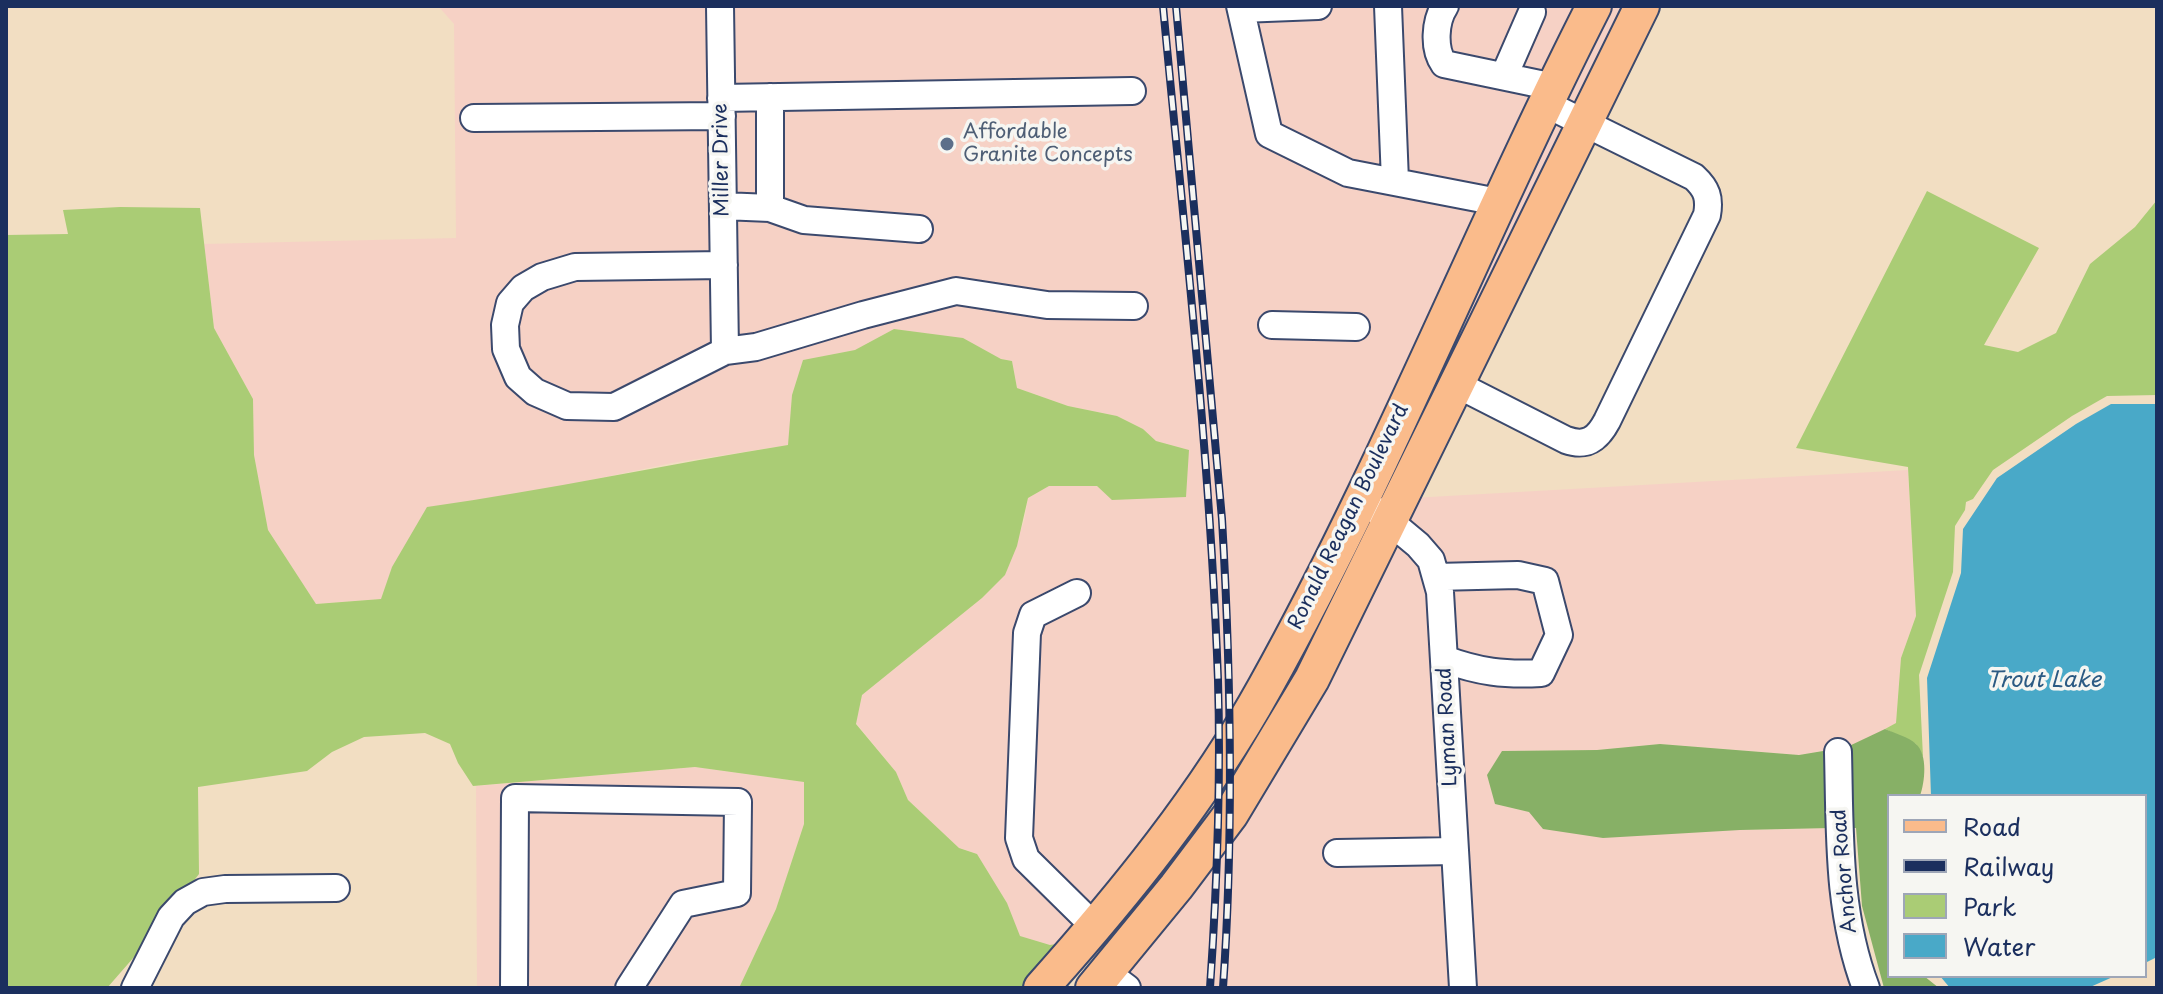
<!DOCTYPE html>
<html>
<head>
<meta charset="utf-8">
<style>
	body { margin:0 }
	#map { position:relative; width:2163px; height:994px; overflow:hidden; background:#f2dec2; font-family:"Playpen Sans",sans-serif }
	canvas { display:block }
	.frame { position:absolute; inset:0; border:8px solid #1b2f5e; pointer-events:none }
	.legend { position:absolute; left:1887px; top:794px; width:260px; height:184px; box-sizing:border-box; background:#f6f6f2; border:2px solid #9ea6b7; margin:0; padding:10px 14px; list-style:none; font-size:24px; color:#1b2f5e }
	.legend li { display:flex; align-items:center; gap:16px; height:40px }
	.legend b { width:40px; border:2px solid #9ea6b7 }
</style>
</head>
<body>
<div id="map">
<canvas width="2163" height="994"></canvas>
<div class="frame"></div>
<ul class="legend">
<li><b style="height:10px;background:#fabb8b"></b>Road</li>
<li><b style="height:10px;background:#1b2f5e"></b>Railway</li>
<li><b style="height:22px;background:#aacc75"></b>Park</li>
<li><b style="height:22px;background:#49a9c8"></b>Water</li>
</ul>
</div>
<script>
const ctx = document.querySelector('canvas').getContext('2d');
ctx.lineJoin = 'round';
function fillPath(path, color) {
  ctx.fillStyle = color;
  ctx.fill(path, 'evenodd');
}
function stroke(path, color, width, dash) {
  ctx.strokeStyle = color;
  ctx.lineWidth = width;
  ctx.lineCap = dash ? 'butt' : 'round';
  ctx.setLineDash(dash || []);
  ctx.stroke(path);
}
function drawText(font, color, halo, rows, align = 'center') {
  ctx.font = font + ' "Playpen Sans",sans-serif';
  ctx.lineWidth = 7;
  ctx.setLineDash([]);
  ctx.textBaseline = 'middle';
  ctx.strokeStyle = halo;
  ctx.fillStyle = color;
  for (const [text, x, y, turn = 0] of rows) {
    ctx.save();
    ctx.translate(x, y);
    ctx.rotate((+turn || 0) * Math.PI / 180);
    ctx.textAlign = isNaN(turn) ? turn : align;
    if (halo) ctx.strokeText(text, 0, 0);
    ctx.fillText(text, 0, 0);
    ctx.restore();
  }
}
const built = new Path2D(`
	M438 6H1583L1353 493 1211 756 1060 953 1050 945 1019 936 1007 903 977 854 959 848 908 800 896 772 856 723 862 695 982 598 1005 575 1024 521 1028 498 1049 486H1097L1108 495 1188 450 1156 441 1143 429 1117 416 1068 406 1017 388 1012 361 1001 359 963 339 894 329 856 350 803 360 792 395 789 445 672 463 534 492 392 567 381 599 316 604 268 530 254 455 253 399 214 328 204 244 456 238 454 24Z
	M1605 6H1631L1387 506 1373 495Z
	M1908 470 1916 616 1901 658 1896 723 1854 746 1847 747V742H1829V750L1799 755 1660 744 1597 750 1503 751 1495 804 1529 812 1740 830 1831 828 1856 988H1472L1450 591 1402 518 1412 498Z
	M1394 537 1422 565 1431 594 1453 988H1106Z
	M695 767 804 782V824L776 909 739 988H477L476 786Z`);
const green = new Path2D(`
	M1927 191 2039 248 1984 345 2018 352 2056 333 2090 264 2135 227 2157 200V395L2107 396 2072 416 1993 470 1973 499 1966 502 1965 510 1955 526 1953 572 1919 675 1923 757 1916 744 1885 729 1896 723 1901 658 1916 616 1908 467 1796 448Z
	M120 207 200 208 214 328 253 399 254 455 268 530 316 604 381 599 392 567 427 507C548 490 668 464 788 445L792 395 803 360 855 350 894 329 963 338 1001 359 1012 361 1017 388 1068 406 1117 416 1143 429 1156 441 1189 450 1186 497 1112 500 1097 486H1049L1028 498 1017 546 1005 575 982 598 862 695 856 724 896 772 908 800 959 848 977 854 1007 903 1020 936 1050 945 1056 944 1060 953 1028 988H739L776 909 804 824V782L695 767 473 786 458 763 450 744 425 733 364 737 332 752 307 771 198 787 199 874 148 941 107 988H6V235L68 234 63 210Z`);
const forest = new Path2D(`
	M1885 729C1894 733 1909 737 1916 744 1928 755 1925 782 1920 796H1889V976H1924L1939 988H1884L1862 906 1856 828H1849L1847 747Z
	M1660 744 1799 755 1829 750 1831 828 1740 830 1603 838 1543 829 1529 812 1495 804 1487 775 1502 751 1597 750Z`);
const water = new Path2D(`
	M2111 404H2157V957L2145 963V796H1931L1927 678 1961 573 1963 529 1997 478 2076 424Z
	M1940 976H2115L2088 988H1950Z`);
const minor = new Path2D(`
	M720 6 725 351 614 407 567 406 535 392 518 377 506 349 505 325 510 303 523 288 542 277 575 267 724 265
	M1240 6 1269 134 1348 173 1498 202
	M1388 6 1395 181
	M1445 6C1435 21 1433 49 1444 64L1554 87
	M1241 9 1318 6
	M1504 76 1532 12
	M721 98 1132 91
	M474 118 722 116
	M723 206 770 208V97
	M770 208 804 220 919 229
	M1272 325 1356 327
	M725 351 756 347 863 315 956 291 1047 305 1134 306
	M1456 384 1566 440C1586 447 1597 440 1607 421L1707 215C1710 198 1707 189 1694 177L1546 104
	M1376 510 1418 545 1431 560 1440 592 1463 988
	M1436 577 1518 575 1545 581 1559 635 1541 673C1504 675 1479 672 1444 659
	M1077 593 1033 615 1027 633 1019 838 1026 859 1095 927
	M1838 752C1840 832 1837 912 1866 988
	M1337 853 1455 851
	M1107 973 1127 988
	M135 988 171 917 185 902 203 892 225 889 336 888
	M514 988 515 798 738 802 737 893 683 904 629 988`);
const major = new Path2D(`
	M1041 988C1124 895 1204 797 1265 687 1387 468 1480 230 1594 6
	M1093 988 1176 887 1231 814 1312 679 1642 6`);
const rail = new Path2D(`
	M1163 6C1184 230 1210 455 1218 680 1221 783 1217 886 1210 988
	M1176 6 1222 519C1231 675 1234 832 1223 988`);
const markers = [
	[947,144,8,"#5c6f8a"]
];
const serviceNames = [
	["Affordable",963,132],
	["Granite Concepts",963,155]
];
const streetNames = [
	["Miller Drive",722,160,-91],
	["Ronald Reagan Boulevard",1349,517,-64],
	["Lyman Road",1448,727,-93],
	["Anchor Road",1845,871,-95]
];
const waterNames = [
	["Trout Lake",2044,681]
];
fillPath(built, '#f6d1c5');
fillPath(green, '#aacc75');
fillPath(forest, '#87b066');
fillPath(water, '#49a9c8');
stroke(minor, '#3b496d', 30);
stroke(major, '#3b496d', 38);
stroke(minor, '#fff', 26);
stroke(major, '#fabb8b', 34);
stroke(rail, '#1b2f5e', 8);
stroke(rail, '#f6f6f2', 5, [15]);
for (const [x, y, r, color] of markers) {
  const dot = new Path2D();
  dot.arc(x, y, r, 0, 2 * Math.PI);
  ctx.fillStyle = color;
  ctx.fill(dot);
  stroke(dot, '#f6f6f2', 3);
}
drawText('20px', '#4e5e75', '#f6f6f2', serviceNames, 'left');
drawText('20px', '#1b2f5e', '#f6f6f2', streetNames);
drawText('italic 22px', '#2b5a83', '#f6f6f2', waterNames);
</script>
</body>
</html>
